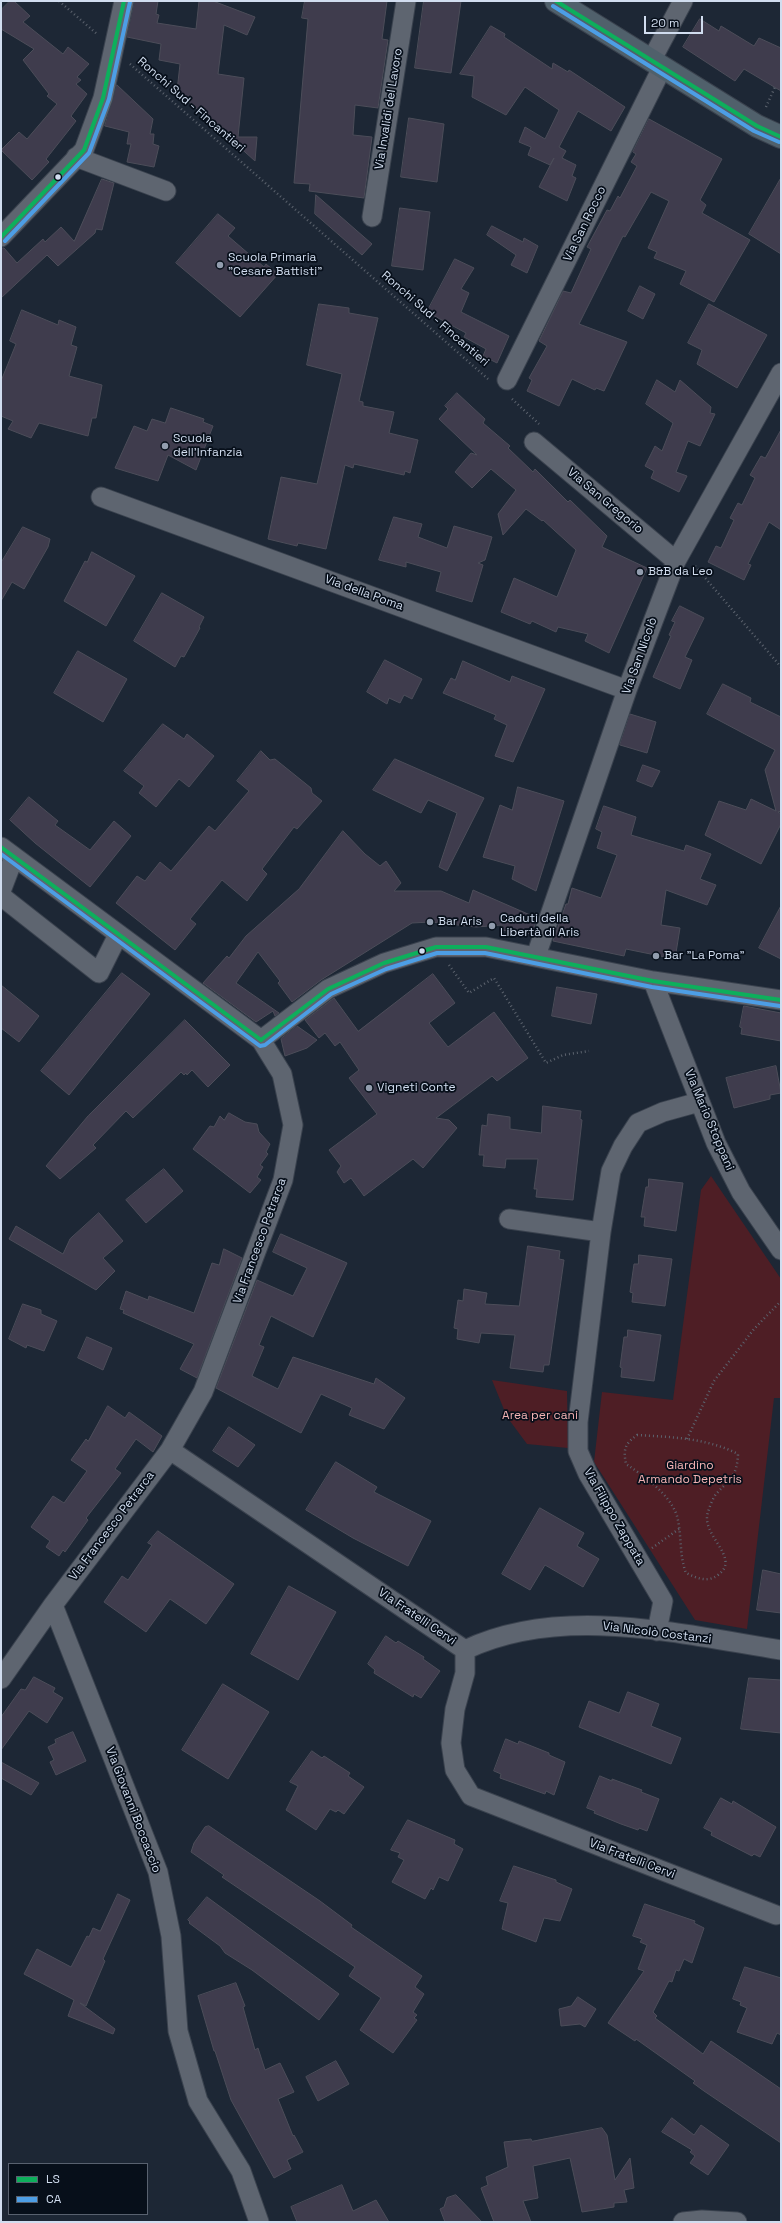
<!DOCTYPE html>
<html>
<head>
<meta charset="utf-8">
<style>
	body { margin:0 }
	#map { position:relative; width:782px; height:2223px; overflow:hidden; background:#1d2735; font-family:"Space Grotesk",sans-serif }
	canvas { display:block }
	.frame { position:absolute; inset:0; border:2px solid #d1ddef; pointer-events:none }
	.legend { position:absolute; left:8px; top:2163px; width:140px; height:52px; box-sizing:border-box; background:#070f1a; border:1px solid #58616f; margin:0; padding:5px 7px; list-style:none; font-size:12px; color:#d1ddef }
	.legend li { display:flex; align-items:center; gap:8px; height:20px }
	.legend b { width:20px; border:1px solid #58616f }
	.scale { position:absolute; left:644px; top:16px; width:59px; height:18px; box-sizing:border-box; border:2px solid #d1ddef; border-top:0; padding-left:5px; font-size:12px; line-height:14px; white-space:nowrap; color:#d1ddef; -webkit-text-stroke:3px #070f1a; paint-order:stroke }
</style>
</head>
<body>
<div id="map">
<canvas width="782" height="2223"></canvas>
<div class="frame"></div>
<ul class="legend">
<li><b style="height:5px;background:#0daf5c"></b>LS</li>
<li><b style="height:5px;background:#4d9ee5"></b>CA</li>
</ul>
<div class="scale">20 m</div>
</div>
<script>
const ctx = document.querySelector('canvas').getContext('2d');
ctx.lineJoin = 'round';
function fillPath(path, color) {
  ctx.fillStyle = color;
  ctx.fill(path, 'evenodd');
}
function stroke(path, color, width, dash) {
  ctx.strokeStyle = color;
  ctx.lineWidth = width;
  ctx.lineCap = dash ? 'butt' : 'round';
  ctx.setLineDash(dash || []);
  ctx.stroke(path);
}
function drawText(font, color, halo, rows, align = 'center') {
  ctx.font = font + ' "Space Grotesk",sans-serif';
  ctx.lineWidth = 3.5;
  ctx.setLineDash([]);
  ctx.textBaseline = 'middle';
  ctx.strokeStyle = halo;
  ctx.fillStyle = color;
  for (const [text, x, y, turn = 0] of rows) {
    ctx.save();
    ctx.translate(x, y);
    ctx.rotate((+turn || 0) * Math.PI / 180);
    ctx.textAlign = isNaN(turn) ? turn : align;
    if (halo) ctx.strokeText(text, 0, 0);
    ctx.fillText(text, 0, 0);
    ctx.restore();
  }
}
const green = new Path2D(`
	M711 1176 781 1279V1398H774L747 1629 695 1620 594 1462 602 1392 673 1400 701 1190Z
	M492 1380 567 1391 568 1448 527 1444 507 1417Z`);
const building = new Path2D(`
	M10 1H14L30 16 23 22 63 54 68 47 89 64 77 77 81 80 76 84 87 94 71 116 76 121 46 159 49 162 32 180 1 150 19 132 27 139 57 104 47 96 49 94 23 60 34 49 1 29V10Z
	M135 1H158L156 14 159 15 157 23 196 29 199 1H213L255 17 247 35 224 25 218 74 244 78 238 137H257L255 161 177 91 180 64 159 60 161 44 127 37Z
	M305 1H387L382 39 388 40 378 108 355 105 353 135 372 137 364 198 309 191 310 184 294 183 308 19 302 18Z
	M424 1H461L451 73 415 68Z
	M700 19 719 31 721 26 754 46 759 38 781 48V91L744 69 735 81 683 47Z
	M491 26 505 34 504 37 552 69 553 63 568 72 569 70 625 107 611 131 578 111 559 147 566 151 562 158 576 165 572 176 576 178 567 201 539 187 554 158 550 165 528 155 531 147 519 142 525 127 545 139 559 110 525 87 506 115 472 97 474 76 460 74Z
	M117 85 153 119 150 134H154L153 144 159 146 154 167 127 162 131 144H127L129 132 105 126Z
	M409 118 444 124 437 182 401 177Z
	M649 119 722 159 700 200 706 205 702 213 750 240 714 302 680 284 686 271 654 258 657 252 648 248 669 201 651 192 625 237 623 236 579 324 627 342 604 391 596 388 595 390 572 379 559 406 527 391 532 380 529 378 547 346 539 341 563 291 571 293 591 249 587 247 607 210 610 211 618 196 620 198 637 166 631 162 636 154 633 152Z
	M781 178V254L749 234Z
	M102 179 114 183 102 230 96 229 95 233 58 266 47 255 1 298V248H4L17 263 43 239 45 242 61 227 74 241Z
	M316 195 372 244 362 255 315 214Z
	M400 208 430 212 423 270 392 266Z
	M218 214 235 228 228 236 264 267 266 264 278 274 240 317 176 263Z
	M492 226 523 242 524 238 538 246 527 273 511 265 516 255 487 235Z
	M455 259 474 268 461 289 469 293 461 312 509 336 497 363 483 356 486 349 464 337 466 333 427 312Z
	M640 286 655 294 643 319 628 311Z
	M319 304 349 308V313L378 318 359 401 363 402V406L394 412 389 433 418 440 410 473 405 471 404 475 354 464 353 468 345 465 326 549 298 543 297 546 268 539 281 477 317 484 342 374 307 365Z
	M709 304 767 335 737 388 697 364 702 350 688 343Z
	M22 310 58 325 59 320 76 327 71 345 77 347 69 376 102 385 96 418H92L88 436 39 423 31 438 8 429 13 421 1 416V381L16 344 10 341Z
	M657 380 675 392 680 380 711 407 710 413 715 414 700 446 688 441 676 472 687 476 679 492 651 478 654 471 645 466 655 446 662 451 673 423 646 404Z
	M457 393 485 419 483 423 510 446 508 448 533 472 535 469 568 502 570 500 607 536 602 547 647 568 609 653 585 641 588 634 558 627 556 632 532 621 530 624 501 612 514 578 557 597 576 550 543 520 542 521 526 509 503 535 498 514 516 490 491 469 472 488 455 472 471 453 477 455 439 419 448 409 445 406Z
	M171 408 204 419 203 422 213 426 196 470 168 455 158 481 115 468 134 426 147 431 152 419 165 423Z
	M781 430V530L769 522 748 564 751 565 744 580 708 562 716 546 721 548 734 520 730 518 738 503 742 505 755 478 750 475 761 456 765 458Z
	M394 517 422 524 418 537 447 548 454 526 492 537 485 560 478 563 483 565 472 602 436 591 441 572 406 562V567L379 560Z
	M23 527 50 539 48 547 24 589 12 582 1 601V563Z
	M92 552 135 576 106 626 64 601 85 561 87 562Z
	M162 593 204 617 199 627 200 628 184 657 181 656 175 667 134 641Z
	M680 606 704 618 685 657 692 660 680 689 653 677 671 636 669 635 675 622 672 621Z
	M78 651 127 679 103 722 54 693Z
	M385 660 422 679 412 699 404 695 400 703 389 698 387 704 367 692Z
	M463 661 510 682 512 676 545 689 513 762 495 756 507 725 494 719 496 715 443 693 451 678 455 680Z
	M723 684 751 698 750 702 781 717V811L778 812 781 814V824L761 864 705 835 719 801 746 810 751 799 776 811 765 770 775 750 707 714Z
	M630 714 656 722 647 753 620 745Z
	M163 724 184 739 187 734 214 756 189 787 179 779 156 807 139 793 144 786 124 771Z
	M261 751 270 760 275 759 311 788 312 793 322 801 297 829 294 827 262 869 267 874 247 901 222 880 190 919 196 924 175 950 116 903 137 876 145 881 160 862 171 871 209 826 215 831 249 791 237 781Z
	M395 759 484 798 447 871 439 867 457 813 428 800 421 813 373 790Z
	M643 765 660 771 652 787 637 781Z
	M518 787 564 801 536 891 512 879 515 866 483 857 500 805 512 810Z
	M29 797 58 821 55 825 90 850 114 821 131 836 90 887 35 843 10 820Z
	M604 806 636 817 631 835 684 851 686 845 711 854 700 879 716 885 707 905 666 890 661 925 680 928 675 959 626 949 624 956 553 941 566 904H568L572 888 601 898 617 855 597 848 602 832 596 829Z
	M343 831 365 854 380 866 386 861 401 883 394 891H441L469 903 473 890 537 918 532 934 501 930 502 925 476 927 431 922 412 923 321 980 292 1002 278 983 280 981 258 952 236 983 279 1013 275 1016 273 1011 256 1022 203 983 227 956 229 958 246 936 299 889Z
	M781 906V959L759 948Z
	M122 973 150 994 69 1095 41 1071Z
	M433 974 455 1003 429 1023 448 1047 494 1012 528 1058 497 1081 492 1076 436 1118 449 1120 457 1128 423 1168 413 1159 364 1196 351 1178 344 1183 337 1172 341 1166 329 1150 377 1114 349 1078 359 1070 340 1042 335 1046 325 1033 319 1038 305 1020 334 998 358 1031Z
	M1 985 39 1016 19 1042 1 1028Z
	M557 987 597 994 591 1024 552 1016Z
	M744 1006 781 1013V1041L741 1034 742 1028 740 1027Z
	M185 1020 230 1065 208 1087 192 1070 187 1075 186 1073 184 1075 181 1072 133 1118 126 1111 93 1145 96 1148 60 1179 46 1166 88 1116Z
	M297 1026 317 1040 307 1048 285 1056 281 1039Z
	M776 1066 781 1093 770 1095V1099L734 1108 726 1078Z
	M543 1106 581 1111 580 1119 582 1120 573 1200 536 1197 537 1189H534L538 1159H506L505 1168 483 1166 484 1155H479L482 1125 487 1126 488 1114 510 1117V1129L541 1133Z
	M229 1113 245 1122 257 1124 259 1132 270 1144 266 1152 268 1154 260 1165 263 1167 257 1177 261 1180 250 1193 193 1149 210 1126 214 1127 220 1116 224 1120Z
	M164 1169 183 1191 146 1223 126 1200Z
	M649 1179 683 1183 676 1231 644 1226 645 1217H641L646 1187H648Z
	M99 1213 123 1241 103 1258 115 1271 96 1290 9 1239 16 1226 63 1254 70 1239Z
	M281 1234 347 1263 313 1337 271 1316 259 1345 264 1347 252 1376 278 1389 293 1357 374 1384 376 1378 405 1398 384 1429 349 1415 352 1408 321 1394 301 1433 216 1388 257 1280 293 1296 307 1268 273 1252Z
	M528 1246 560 1251 559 1259 564 1260 549 1365H544L543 1372 510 1368 515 1335 481 1333 479 1343 457 1339 458 1329 454 1328 458 1300 463 1301 464 1289 487 1293 485 1304 519 1306Z
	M224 1249 242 1258 197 1378 180 1369 194 1344 123 1313 124 1310 120 1309 126 1291 148 1300 149 1296 194 1313 212 1263 219 1265Z
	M639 1255 672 1259 665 1306 632 1302 633 1293 630 1292 634 1264H638Z
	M23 1304 41 1310V1314L57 1321 44 1351 27 1345 26 1348 9 1339Z
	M628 1330 661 1335 654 1381 621 1377 622 1368 620 1367 624 1337H627Z
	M87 1337 112 1348 103 1370 78 1358Z
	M108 1406 125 1418 129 1412 162 1436 153 1452 136 1439 115 1469 121 1473 86 1518 88 1520 65 1552 63 1550 59 1556 46 1547 50 1541 31 1527 53 1496 64 1503 87 1471 71 1460 86 1439 88 1441Z
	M229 1427 255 1445 238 1467 213 1451Z
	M336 1462 377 1487 374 1492 431 1521 408 1566 353 1538 306 1510Z
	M540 1508 584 1533 577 1546 599 1559 583 1587 545 1565 530 1590 502 1574Z
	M158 1531 234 1584 206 1624 170 1599 146 1632 104 1602 122 1576 128 1580 152 1545 148 1543Z
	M763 1570 781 1574V1613L757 1610Z
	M289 1586 336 1612 298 1680 251 1654Z
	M386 1636 396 1643 398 1641 424 1657 423 1659 440 1671 421 1698 414 1694 413 1697 374 1673 375 1670 368 1664Z
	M34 1677 55 1688 53 1692 63 1698 47 1723 29 1711 1 1750V1717L21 1689 25 1690Z
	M749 1678 781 1680V1733L741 1729Z
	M223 1684 269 1712 228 1779 182 1750Z
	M628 1692 659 1704 651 1726 681 1738 671 1764 579 1727 589 1701 619 1713Z
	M73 1732 86 1761 56 1775 50 1762 54 1760 48 1747 56 1743 55 1740Z
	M506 1739 518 1744 519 1741 549 1753V1755L565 1762 554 1795 546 1791 545 1794 500 1778 501 1774 494 1771Z
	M312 1751 322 1758 324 1756 350 1773 348 1776 364 1787 344 1814 338 1810 336 1812 330 1809 316 1830 286 1810 298 1786 290 1782Z
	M1 1762 39 1783 31 1795 1 1778Z
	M600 1776 612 1781V1779L642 1790 641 1792 659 1799 647 1831 639 1828 638 1830 621 1824 594 1813 595 1811 587 1808Z
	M721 1798 732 1804 733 1801 776 1827 760 1857 754 1854 752 1856 711 1835 712 1832 704 1828Z
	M408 1820 455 1840 454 1844 463 1849 448 1881 439 1877 433 1890 431 1888 425 1899 392 1882 404 1860 398 1857 400 1853 391 1850Z
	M209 1826 320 1901 352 1925 351 1927 422 1976 415 1987 424 1994 413 2012 417 2015 414 2018 417 2020 393 2053 360 2030 381 1998 349 1976 355 1967 222 1877 224 1875 191 1852 194 1843 205 1827Z
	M514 1866 556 1880V1882L572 1889 560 1921 544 1918 536 1942 502 1929 508 1903 500 1901Z
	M118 1894 130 1900 103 1959 105 1961 86 2006 80 2003 115 2029 113 2034 68 2016 74 2000 24 1974 37 1949 71 1967 87 1936 89 1937 93 1928 100 1931Z
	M207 1897 339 1994 319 2020 252 1970 225 1953 220 1946 189 1923 190 1922 188 1920Z
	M645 1904 695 1921 694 1923 704 1928 692 1963 684 1959 679 1971 676 1970 672 1982 669 1981 653 2012 657 2016 655 2018 703 2054 711 2041 781 2089V2143L704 2091 693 2083 695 2081 636 2039 635 2041 608 2023 644 1971 638 1969 647 1945 640 1942 642 1939 633 1936Z
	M745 1967 781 1978V2035L777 2033 772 2044 737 2032 747 2008 740 2005 741 2002 733 1999Z
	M236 1983 245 2006 243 2007 255 2050 258 2048 265 2070 280 2063 294 2092 278 2099 293 2136 294 2135 303 2152 287 2160 291 2169 274 2178 231 2100 215 2051H214L198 1996Z
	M578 1997 596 2009 585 2027 580 2024 561 2026 559 2009 571 2006Z
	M336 2061 349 2084 318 2101 306 2077Z
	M672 2118 694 2135 701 2125 729 2145 708 2175 690 2163 695 2156 690 2152 692 2150 662 2132Z
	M602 2128 607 2135 615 2180 630 2158 634 2188 624 2190 627 2202 614 2203V2207L582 2212 570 2158 533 2166 538 2198 523 2201 531 2222H494L481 2188 488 2185 486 2177 508 2167 504 2142 531 2139 532 2141Z
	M342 2185 353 2211 376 2200 389 2222H297L291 2207Z
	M456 2195 482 2222H445L440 2209 444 2207 447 2198Z`);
const path = new Path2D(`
	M59 1 97 34
	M130 64 488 379
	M766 107 775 87
	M512 399 539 424
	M695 566 781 667
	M449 965 469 993 494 978 546 1063 563 1055 589 1051
	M637 1435C671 1437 707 1438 738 1454 737 1476 731 1478 717 1493 713 1497 710 1506 708 1512 700 1535 742 1558 718 1575 707 1583 697 1578 686 1573 679 1555 682 1535 677 1516 670 1494 644 1476 626 1464 623 1449 625 1444 637 1435Z
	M687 1439 714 1381 754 1329 781 1301
	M652 1548 679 1529`);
const minor = new Path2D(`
	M651 61 683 1
	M76 157 166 191
	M372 217 406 1
	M1 237 84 150 103 98 124 1
	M507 380 662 68
	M534 442 676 561
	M101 497 627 690
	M1 847 261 1040 282 1074 293 1125 283 1180 203 1392 170 1450 53 1605 1 1679
	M1 891 14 857
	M1 896 99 973 118 935
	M536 956 627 690 676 561 781 373
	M653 981 716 1143 741 1192 781 1250
	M261 1040 328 989 384 963 436 947H486L653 981 781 1000
	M509 1219 601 1232
	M170 1450 465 1650V1673L455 1709 451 1743 455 1770 471 1796 776 1915
	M53 1605 158 1872 171 1936 178 2031 198 2101 241 2171 259 2222
	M657 1631 663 1601 588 1474 578 1451V1422L601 1232 611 1171 623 1146 638 1123 663 1112 699 1102
	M465 1650C561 1604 680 1634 781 1650
	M683 2222 702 2220 737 2222`);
const major = new Path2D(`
	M556 1 757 126 781 137`);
const bus1 = new Path2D(`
	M556 1 757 126 781 137
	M1 237 84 150 103 98 124 1
	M1 847 261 1040
	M261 1040 328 989 384 963 436 947H486L653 981 781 1000`);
const bus2 = new Path2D(`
	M553 6 754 131 779 142
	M5 241 89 153 109 99 130 2
	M1 854 260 1046 265 1045 331 994 386 969 437 953H485L652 987 780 1006`);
const markers = [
	[58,177,3.5,"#d1ddef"],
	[220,265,4,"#929dae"],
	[165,446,4,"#929dae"],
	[640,572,4,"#929dae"],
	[430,922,4,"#929dae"],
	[492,926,4,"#929dae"],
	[422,951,3.5,"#d1ddef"],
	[656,956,4,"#929dae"],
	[369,1088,4,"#929dae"]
];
const streetNames = [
	["Ronchi Sud - Fincantieri",191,105,41],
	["Via Invalidi del Lavoro",389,109,-81],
	["Via San Rocco",585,224,-64],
	["Ronchi Sud - Fincantieri",435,319,41],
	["Via San Gregorio",605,501,40],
	["Via della Poma",364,593,20],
	["Via San Nicolò",640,656,-70],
	["Via Mario Stoppani",709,1120,67],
	["Via Francesco Petrarca",260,1241,-70],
	["Via Filippo Zappata",614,1517,60],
	["Via Francesco Petrarca",112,1526,-53],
	["Via Fratelli Cervi",417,1617,34],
	["Via Nicolò Costanzi",657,1633,7],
	["Via Giovanni Boccaccio",133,1810,69],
	["Via Fratelli Cervi",632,1859,21]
];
const poiNames = [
	["Scuola Primaria",228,258],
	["\"Cesare Battisti\"",228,272],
	["Scuola",173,439],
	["dell'Infanzia",173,453],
	["B&B da Leo",648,572],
	["Caduti della",500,919],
	["Libertà di Aris",500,933],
	["Bar Aris",438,922],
	["Bar \"La Poma\"",664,956],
	["Vigneti Conte",377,1088]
];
const parkNames = [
	["Area per cani",540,1416],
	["Giardino",690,1466],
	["Armando Depetris",690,1480]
];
fillPath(green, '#4e1e25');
fillPath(building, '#3f3c4d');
stroke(building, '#4c4d59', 1);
stroke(minor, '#3a424e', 21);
stroke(major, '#3a424e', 24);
stroke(path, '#5c636e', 2.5, [1, 3]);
stroke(minor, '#5e6570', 19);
stroke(major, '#50606b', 22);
stroke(bus1, '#0daf5c', 4);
stroke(bus2, '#4d9ee5', 4);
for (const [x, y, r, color] of markers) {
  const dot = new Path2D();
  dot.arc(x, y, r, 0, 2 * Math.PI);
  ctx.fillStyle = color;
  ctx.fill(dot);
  stroke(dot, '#070f1a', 1.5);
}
drawText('12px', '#d1ddef', '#070f1a', streetNames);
drawText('12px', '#d1ddef', '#070f1a', poiNames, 'left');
drawText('12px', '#f3b2b3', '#070f1a', parkNames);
</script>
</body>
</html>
